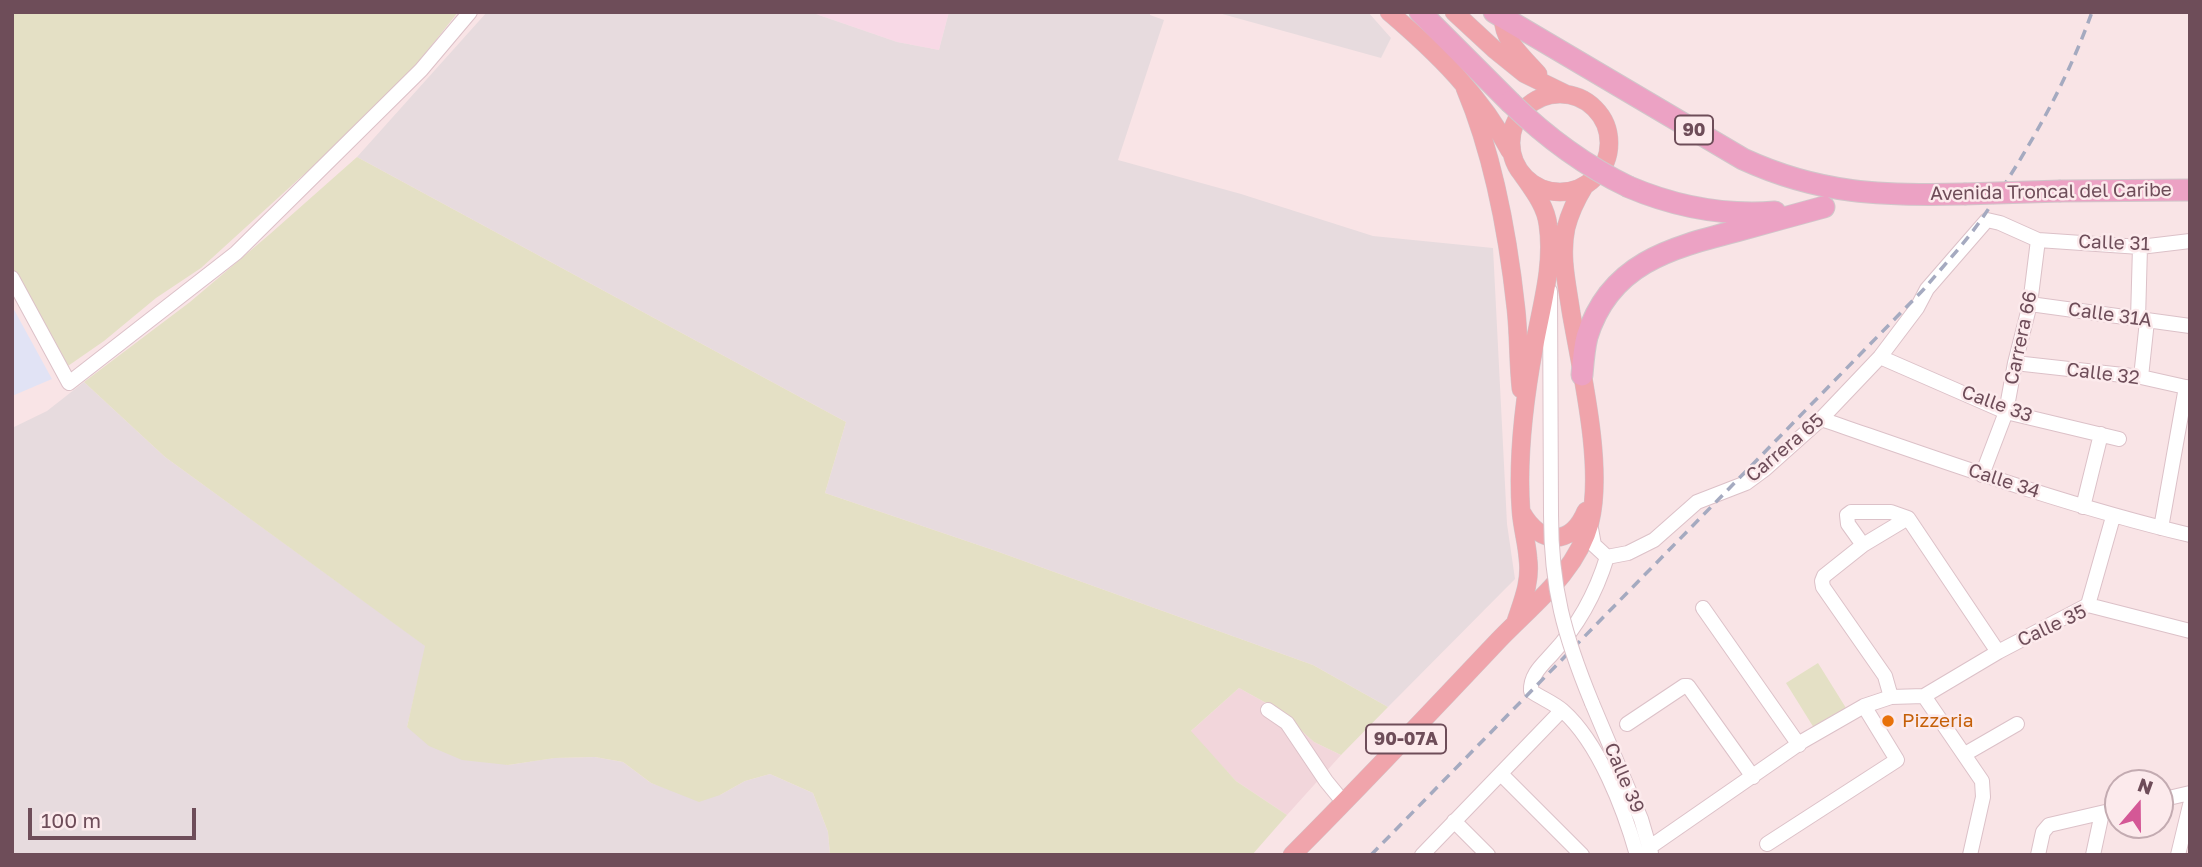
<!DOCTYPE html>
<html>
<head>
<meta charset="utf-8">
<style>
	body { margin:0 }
	#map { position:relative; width:2202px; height:867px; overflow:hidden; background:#f9e4e6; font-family:"Golos Text",sans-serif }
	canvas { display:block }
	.frame { position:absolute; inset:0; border:14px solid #6e4d59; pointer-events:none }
	.north { position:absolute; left:2104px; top:769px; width:70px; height:70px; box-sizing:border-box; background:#fceaec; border:2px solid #c3abb1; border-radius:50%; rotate:20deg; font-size:19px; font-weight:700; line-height:28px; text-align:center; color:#6e4d59 }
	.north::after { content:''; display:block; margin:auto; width:24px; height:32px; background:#d45896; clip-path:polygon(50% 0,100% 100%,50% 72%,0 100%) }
	.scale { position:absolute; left:28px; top:808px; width:168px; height:32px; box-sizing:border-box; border:4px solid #6e4d59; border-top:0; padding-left:9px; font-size:21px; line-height:24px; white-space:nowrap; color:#6e4d59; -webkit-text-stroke:5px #fceaec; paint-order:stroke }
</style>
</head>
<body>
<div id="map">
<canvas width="2202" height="867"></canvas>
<div class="frame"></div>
<div class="north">N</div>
<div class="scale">100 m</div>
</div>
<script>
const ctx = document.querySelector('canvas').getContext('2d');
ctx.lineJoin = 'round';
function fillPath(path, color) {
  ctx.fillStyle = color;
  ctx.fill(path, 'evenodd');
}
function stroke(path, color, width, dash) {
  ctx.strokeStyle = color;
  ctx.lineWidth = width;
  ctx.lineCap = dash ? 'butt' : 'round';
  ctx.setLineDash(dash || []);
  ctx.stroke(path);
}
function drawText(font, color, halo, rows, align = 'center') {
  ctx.font = font + ' "Golos Text",sans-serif';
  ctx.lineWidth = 5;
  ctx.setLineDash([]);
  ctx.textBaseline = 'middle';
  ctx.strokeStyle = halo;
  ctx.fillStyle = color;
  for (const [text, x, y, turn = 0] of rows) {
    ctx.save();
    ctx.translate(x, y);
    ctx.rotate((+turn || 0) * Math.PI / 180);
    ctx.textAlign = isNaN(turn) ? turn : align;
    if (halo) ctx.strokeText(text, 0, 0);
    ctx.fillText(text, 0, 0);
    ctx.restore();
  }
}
const residential = new Path2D(`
	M1239 688 1277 709 1314 742 1341 755 1287 815 1236 781 1190 732Z`);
const commercial = new Path2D(`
	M810 12H949L939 50 897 42Z`);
const industrial = new Path2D(`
	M487 12H810L897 42 939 50 949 12H1150V15L1164 20 1118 160 1241 194 1373 236 1493 248 1507 524 1515 579 1388 707 1313 665 996 551 825 493 846 422 357 157Z
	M1215 12H1368L1391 38 1381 58Z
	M84 382 165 457 426 646 407 727 508 765 554 758 595 757 623 762 651 783 674 791 720 795 745 781 770 774 813 793 828 832 830 855H12V428L47 411Z`);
const education = new Path2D(`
	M12 306 52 379 12 396Z`);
const green = new Path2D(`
	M12 12H458L399 87 350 137 301 177 201 268 156 298 104 341 65 368 50 335 12 267Z
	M357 157 846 422 825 493 996 551 1313 665 1388 707 1341 755 1314 742 1277 709 1239 688 1191 731 1236 781 1287 815 1252 855H830L828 832 813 793 770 774 745 781 720 795 699 802 651 783 623 762 595 757 555 758 508 765 462 760 429 746 407 727 425 646 165 457 84 382 190 302 270 234Z
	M1818 663 1846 708 1814 728 1786 683Z`);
const minor = new Path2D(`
	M12 278 69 383 236 253 421 70 470 12
	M1550 291 1551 515
	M2030 304 2190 326
	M2138 319 2140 247
	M1880 357 2006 412 2119 439
	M2015 363 2141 377 2190 388
	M2141 377 2147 321
	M1821 419C1943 461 2064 505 2190 535
	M1982 475 2006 412 2015 363 2030 304 2038 240
	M2083 507 2101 434
	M1908 518 1998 652
	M1590 523 1594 545 1607 557
	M2161 528 2186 387
	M1863 545 1848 524 1847 515 1851 512H1891L1908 518
	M2088 605 2113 517
	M1703 608 1799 745
	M1924 696 1982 781 1983 797 1970 855
	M1891 697 1885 676 1823 587 1822 581 1824 576 1863 545 1908 518
	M1592 703 1641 819 1651 853
	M1268 710 1287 723 1326 781 1344 803
	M1627 724 1684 686H1688L1753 777
	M1965 754 2017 724
	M1501 774 1582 855
	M2160 800 2190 793
	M1454 821 1488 855
	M1767 844 1897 760 1864 706
	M1650 847 1803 741 1864 706 1891 697 1924 696 1998 652 2088 605 2190 631
	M1422 855 1562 710
	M1637 855C1624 809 1599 743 1563 711 1554 703 1541 698 1531 691 1530 675 1542 665 1552 654 1578 626 1596 593 1607 557L1628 553 1654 540 1697 502 1746 483 1765 469 1821 419 1880 357 1917 308 1927 289 1987 220 2000 223 2038 240 2140 247 2190 241
	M2038 855 2043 832 2049 825 2118 809
	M2093 855 2102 813
	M2178 855 2190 805`);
const major = new Path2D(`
	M1389 12C1436 52 1482 97 1510 151
	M1454 12 1494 49 1525 74 1566 94
	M1503 17C1503 41 1522 56 1538 74
	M1465 88C1494 157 1508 235 1516 309 1519 336 1518 362 1521 389
	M1511 143a49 49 0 1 1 98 0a49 49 0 1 1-98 0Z
	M1522 513C1540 545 1571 547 1586 511
	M1516 621C1523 600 1531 581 1528 559 1527 543 1522 527 1521 511 1517 456 1524 401 1534 347 1541 307 1554 266 1548 225 1546 206 1533 190 1522 174
	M1292 855C1361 786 1427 716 1494 645 1529 607 1576 575 1590 522 1604 466 1581 370 1571 312 1567 284 1560 256 1566 228 1570 212 1577 198 1585 185`);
const highway = new Path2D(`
	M1420 12 1510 102
	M1494 12 1743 159C1819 194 1882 196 1964 194
	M1629 187C1676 207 1723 216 1775 212
	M2061 191 2190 190
	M1582 375C1583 363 1584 349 1587 337 1609 264 1670 248 1736 231 1765 223 1795 215 1824 207`);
const rail = new Path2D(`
	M1371 855 1924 289C1944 265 1966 242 1983 217 2026 154 2066 85 2092 12`);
const minorBridge = new Path2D(`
	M1551 515C1551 588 1564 635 1592 703`);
const highwayBridge = new Path2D(`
	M1510 102C1546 137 1583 165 1629 187
	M1964 194 2061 191`);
const markers = [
	[1888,721,7,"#e8710a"]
];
const shields = [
	[1694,130,38],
	[1406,739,80]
];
const shieldNames = [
	["90",1694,130],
	["90-07A",1406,739]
];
const streetNames = [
	["Avenida Troncal del Caribe",2051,192,-1],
	["Calle 31",2114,243,2],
	["Calle 31A",2110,315,8],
	["Carrera 66",2021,338,-78],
	["Calle 32",2103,374,7],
	["Calle 33",1997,404,20],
	["Carrera 65",1785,448,-40],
	["Calle 34",2004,481,18],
	["Calle 35",2052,626,-25],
	["Calle 39",1624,778,67]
];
const foodNames = [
	["Pizzeria",1902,721]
];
fillPath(residential, '#f2d6db');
fillPath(commercial, '#f8d9e6');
fillPath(industrial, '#e7dbde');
fillPath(education, '#e1e3f5');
fillPath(green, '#e4e0c5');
stroke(minor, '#dcc1c8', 16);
stroke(major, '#d1c6ca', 19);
stroke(highway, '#d1c6ca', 23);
stroke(minor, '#fff', 14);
stroke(major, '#f0a4ab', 18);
stroke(highway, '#eca2c4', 21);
stroke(rail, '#a5aac0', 3.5, [10, 7]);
stroke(minorBridge, '#dcc1c8', 16, []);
stroke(highwayBridge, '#d1c6ca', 23, []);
stroke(minorBridge, '#fff', 14);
stroke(highwayBridge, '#eca2c4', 21);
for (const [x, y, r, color] of markers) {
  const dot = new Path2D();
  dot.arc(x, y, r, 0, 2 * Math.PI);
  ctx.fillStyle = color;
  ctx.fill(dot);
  stroke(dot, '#fceaec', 2.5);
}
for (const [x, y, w] of shields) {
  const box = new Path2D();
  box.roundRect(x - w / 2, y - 14.5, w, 29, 5);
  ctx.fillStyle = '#fceaec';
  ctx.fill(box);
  stroke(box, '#6e4d59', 2);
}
drawText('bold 18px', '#6e4d59', null, shieldNames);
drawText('19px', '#6e4d59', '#fceaec', streetNames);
drawText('19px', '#c56008', '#fceaec', foodNames, 'left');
</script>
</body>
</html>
